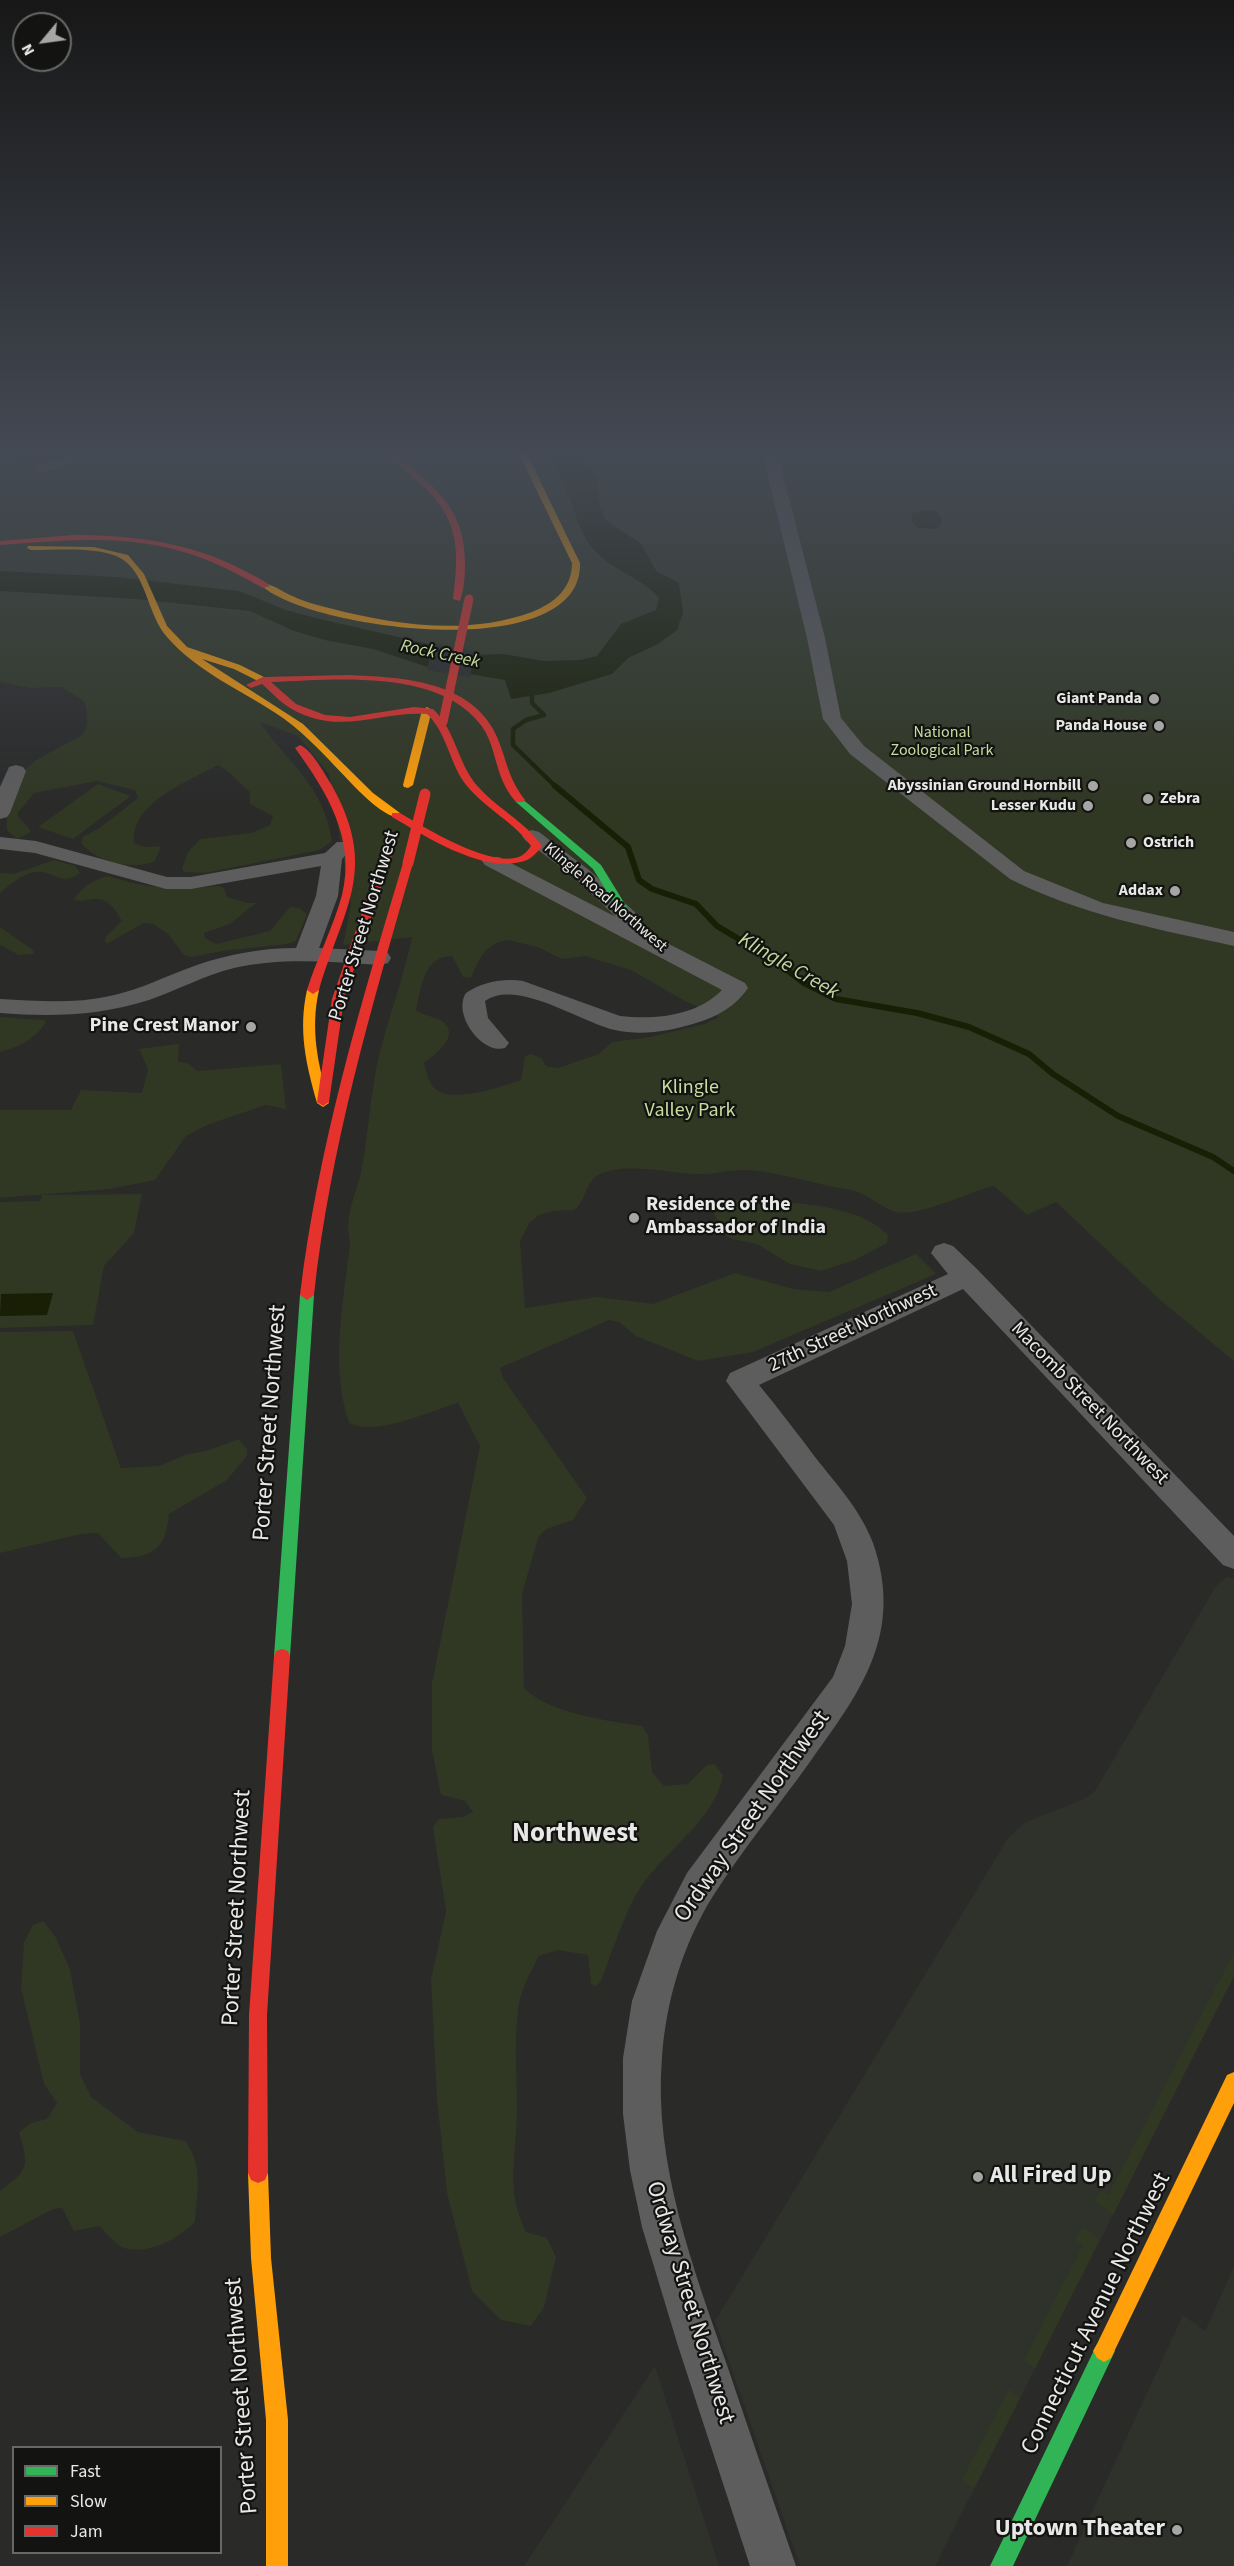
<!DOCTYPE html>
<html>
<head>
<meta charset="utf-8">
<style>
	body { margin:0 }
	#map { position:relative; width:1234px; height:2566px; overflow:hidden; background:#2a2a29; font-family:"Source Sans 3",sans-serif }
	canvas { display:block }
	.legend { position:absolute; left:12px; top:2446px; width:210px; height:108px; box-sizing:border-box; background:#131312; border:2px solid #686867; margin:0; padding:8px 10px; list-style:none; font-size:18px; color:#e8e8e6 }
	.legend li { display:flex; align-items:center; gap:12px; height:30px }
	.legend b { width:30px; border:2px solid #686867 }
	.north { position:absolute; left:12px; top:12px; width:60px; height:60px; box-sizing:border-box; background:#131312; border:2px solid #686867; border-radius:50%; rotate:241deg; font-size:16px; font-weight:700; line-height:24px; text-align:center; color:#e8e8e6 }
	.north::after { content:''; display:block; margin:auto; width:21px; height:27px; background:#a6a6a4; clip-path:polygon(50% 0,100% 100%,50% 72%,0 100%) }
</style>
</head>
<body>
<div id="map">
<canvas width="1234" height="2566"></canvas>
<ul class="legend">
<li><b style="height:8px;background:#30b455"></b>Fast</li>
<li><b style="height:8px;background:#ff9f0a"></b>Slow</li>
<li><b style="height:8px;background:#e5322d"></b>Jam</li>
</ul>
<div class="north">N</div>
</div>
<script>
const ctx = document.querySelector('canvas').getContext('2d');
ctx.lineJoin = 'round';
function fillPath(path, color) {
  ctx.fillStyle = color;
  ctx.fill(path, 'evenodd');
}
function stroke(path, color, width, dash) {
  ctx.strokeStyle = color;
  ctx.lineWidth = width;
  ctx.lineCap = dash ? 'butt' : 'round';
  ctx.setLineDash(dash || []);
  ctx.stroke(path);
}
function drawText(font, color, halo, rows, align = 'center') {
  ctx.font = font + ' "Source Sans 3",sans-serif';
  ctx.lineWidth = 4.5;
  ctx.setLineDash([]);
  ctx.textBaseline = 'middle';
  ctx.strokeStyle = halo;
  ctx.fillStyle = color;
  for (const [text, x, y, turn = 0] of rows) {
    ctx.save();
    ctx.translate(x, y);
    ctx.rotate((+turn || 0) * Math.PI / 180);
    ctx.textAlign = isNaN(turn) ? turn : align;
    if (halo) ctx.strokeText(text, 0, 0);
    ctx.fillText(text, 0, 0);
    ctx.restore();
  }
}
const built = new Path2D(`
	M1227 1577 1234 1579V1976L935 2566H800L715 2321 1008 1838 1026 1822 1084 1799 1095 1791 1216 1586Z
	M1234 2267V2566H1067L1183 2315 1205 2331Z
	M655 2366 719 2566H524Z`);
const green = new Path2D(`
	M101 452H151L167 456 206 452H1234V1361L1160 1300 1056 1202 1027 1215 994 1186C976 1189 918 1218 896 1212 881 1208 867 1193 851 1190 817 1185 784 1173 749 1170 731 1169 713 1175 695 1174 668 1173 626 1162 600 1174 585 1181 586 1202 574 1210L554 1211 539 1215 529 1223 520 1241 525 1308 597 1297 653 1304 735 1273 794 1289 829 1292 916 1254 936 1274 753 1352 698 1361 636 1336 619 1322 609 1320 500 1368 503 1378 587 1498 573 1520 546 1529 538 1538 522 1594 524 1688C548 1713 608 1721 642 1726L648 1735 652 1772 664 1786 688 1784 707 1765 715 1764 723 1776C714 1821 665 1850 641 1887 626 1908 611 1956 601 1981L596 1986 591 1984 588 1955 558 1950 539 1956C530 1974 519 1992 518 2012 514 2044 517 2078 517 2110 517 2158 504 2186 526 2232L547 2238 556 2257 544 2307 531 2326 501 2320 472 2291 447 2193 437 2099 431 1980 446 1911 433 1827 439 1819 463 1817 473 1812 465 1801 441 1795 432 1750V1683L480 1446 458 1403C430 1411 375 1437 349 1423 331 1368 342 1309 349 1252 351 1243 348 1234 348 1225 349 1206 357 1190 361 1172 368 1137 370 1100 377 1064 387 1021 403 980 412 937L343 945 351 904 329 774 298 736 260 722C287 763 324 785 332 841L320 850 205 873 184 872 182 869 188 852 200 839 251 833 270 825 273 816 250 804 249 791C237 782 233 773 218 765 188 782 131 802 134 843L145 847 161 846 155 861C135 871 96 862 81 843L83 837 101 827 138 798 135 790 97 781 34 793 17 814C21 823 28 824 31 832L17 839 7 830V818L22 772 36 760 81 736C90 727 88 713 84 701L61 687 30 688 0 682V453C10 455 15 463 26 465 49 471 80 460 101 452ZM507 940 538 947 562 959 585 956 631 970 685 1001 719 1017 704 1024 650 1037 612 1042 599 1054 558 1068 546 1066 541 1058 531 1054 525 1056 521 1080C503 1086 445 1107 432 1085 428 1079 426 1070 424 1063 434 1055 462 1036 442 1021 434 1016 424 1016 416 1010 422 986 423 957 452 956L463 977 471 978C479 959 485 944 507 940Z
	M98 784 131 796 73 839 38 827Z
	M54 860 76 866 80 873C64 885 58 875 41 872 27 870 8 885 0 894V873L14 874Z
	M109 876C149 890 177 889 219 886L224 888 227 897 248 903H256L230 924 204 933 205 938 216 944 270 931 290 907 299 908 307 914 296 941 287 944 223 951 191 957 184 955 168 934 153 924 144 923 108 943 105 942 106 937 122 921C116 911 108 897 93 899 85 900 82 902 74 900 79 889 97 877 109 876Z
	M0 927 33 950 34 954 19 955 0 945Z
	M0 1017 44 1020 46 1022C34 1040 21 1046 0 1052Z
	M179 1044 178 1061 189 1064 197 1071 281 1064 286 1109 266 1105 207 1125 186 1136 155 1180 110 1189 0 1198V1110H71L81 1090 142 1093 148 1069 139 1049Z
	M142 1194 134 1233 104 1266 93 1325 0 1328V1202L40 1201 42 1195Z
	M743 1199C785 1203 857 1202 888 1235L887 1243 855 1260 821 1271 790 1264 757 1244 732 1239 724 1234 712 1209 723 1201Z
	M73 1331 121 1468 159 1466 185 1455 209 1450 239 1439 247 1449V1456L227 1480 169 1514C166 1547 155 1557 121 1558L98 1533 81 1534 0 1553V1332Z
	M43 1921 55 1936 70 1969 80 2024V2074L91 2097 138 2132 185 2141C204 2165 197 2193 195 2222 177 2239 150 2255 124 2248 115 2245 106 2232 99 2226L74 2231 62 2208 53 2209 0 2237V2191C29 2170 29 2166 19 2132L31 2123 47 2119 57 2103 44 2084 21 1988 24 1943 33 1925Z
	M1234 1952V1976L1113 2215 1095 2201 1101 2190 1108 2195Z
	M1082 2227 1100 2239 1035 2369 1024 2360 1083 2245 1075 2240Z
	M1009 2389 1020 2398 974 2489 962 2479Z`);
const water = new Path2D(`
	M549 452H583L598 481 600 508 606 520 641 544 657 572 679 583 683 613 677 630 658 644 628 658 612 674 549 693 511 699 505 680 428 667 373 649 325 640 294 631 250 611 136 599 0 591V571L116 577 239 591 286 610 316 618 476 655 503 654 544 661 580 660 597 656 621 624 656 610 659 598C642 578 614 571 596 552 578 533 577 515 568 494 562 480 556 465 549 452Z
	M926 510H935L941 517 942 523 937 529 918 528 912 522V513Z
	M53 1293 47 1315 0 1316 1 1294Z`);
const pier = new Path2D(`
	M433 643 475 651 470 677 427 670Z`);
const streamFar1 = new Path2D(`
	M532 687V703L544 715 526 720 513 729V745L556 787`);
const stream = new Path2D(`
	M555 786 628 847 639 880 652 889 696 904 717 926 774 960 804 983 836 999 917 1013 969 1027 1029 1054 1053 1074 1118 1116 1213 1157 1234 1171`);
const street = new Path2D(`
	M76 452H98L95 455 48 471 43 473 35 468 38 465Z
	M762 452H777L825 638 841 718 864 746 1024 871 1103 903 1234 932V946C1157 929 1081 915 1010 879L850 754 823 719 807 638Z
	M16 765 23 767 26 771 10 813 7 817 0 819V787L9 767Z
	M532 830 539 832 589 870 638 915 635 920 624 921 745 983 748 988C736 1006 717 1017 696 1023 671 1031 641 1036 615 1030 580 1022 517 978 485 1001L488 1018 509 1043 505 1048C482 1055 452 1014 466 993 482 982 504 978 523 981L620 1016C656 1020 696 1016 722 990L485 865 482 861 485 857H499L616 917 575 878 525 840 522 836 525 832Z
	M0 837 36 841 167 877H191L325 853 337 842H351L354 846 342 859 338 896 319 948 380 951 388 953 391 958 388 963 380 965C332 962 282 957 234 968 205 975 178 990 149 1000 99 1016 51 1017 0 1013V999C37 1001 74 1004 110 996 140 990 168 975 197 965 229 954 263 948 296 948L316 896 321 866 191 889H166L35 853 0 849Z
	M944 1243 953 1246 977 1269 1234 1536V1569L1223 1565 963 1289 759 1385C778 1408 797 1433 815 1457 837 1485 860 1509 873 1543 904 1632 862 1690 812 1759 780 1804 743 1849 713 1896 683 1944 666 2001 662 2057 653 2163 694 2270 728 2368 750 2434 773 2500 796 2566H750L678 2346 642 2227 630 2170 623 2114V2058L632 2001 657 1931 687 1873 833 1677 845 1646 852 1604 847 1561 834 1525 726 1381 730 1373 948 1274 931 1253 935 1246Z`);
const fast = new Path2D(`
	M520 797 601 865 631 914 630 916H622L593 869 516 802 515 800Z
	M307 1290 314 1295 290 1656 288 1661 282 1663 276 1661 274 1656 300 1295Z
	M1104 2340 1111 2344 1115 2351 1013 2566H990L1097 2344Z`);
const slow = new Path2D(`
	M518 452H526L580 563C583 666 311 630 262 586 266 583 265 583 270 585 277 587 283 592 290 595 303 601 316 605 329 608 395 625 466 636 532 612 554 603 572 589 572 563Z
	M28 546 94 547 128 555 144 574 167 626 187 647 240 665 266 678V682H260L234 669 202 659 303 724 373 793 400 813V817C386 819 362 794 352 784 330 761 309 737 283 718 244 691 198 673 167 637 147 614 147 575 122 559 102 546 54 550 31 550L27 548Z
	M427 707 432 710 413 785 408 788 404 787 403 785 422 710Z
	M313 986 319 990C310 1030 318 1064 329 1103L323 1107 317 1103C306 1064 298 1030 307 990Z
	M1234 2072V2103L1111 2358 1104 2362 1097 2358 1093 2351 1097 2344 1227 2075Z
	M258 2163 265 2166 268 2173 271 2258 288 2420V2566H266V2420L251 2258 248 2173 251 2166Z`);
const jam = new Path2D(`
	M384 452H392C433 486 465 506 465 564 465 576 464 590 460 601L453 599C459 552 460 521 423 486 411 475 396 465 384 452Z
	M73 535C132 535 190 542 243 570 252 575 263 579 270 586L263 588C241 576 220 564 196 556 133 533 65 540 0 545V541Z
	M349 675C398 677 466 680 493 729 507 755 505 774 525 800L524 802H516C493 776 498 746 480 724 436 668 334 680 271 682L296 704 325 715 350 717 414 707 433 709C455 730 457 759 474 782 494 807 524 820 542 846L541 848C537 852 532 858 527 860 486 876 427 837 392 817V813H400C424 827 493 870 521 856 525 854 529 849 531 846 514 822 486 809 467 786 449 764 448 734 427 714 378 711 340 737 290 708 280 702 271 692 262 684L251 688 246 685 263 677Z
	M300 745C312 750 324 773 331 784 380 870 343 908 319 990L313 994 307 990C317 958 333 928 342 895 356 839 327 792 295 748Z
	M388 849 393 852 344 999 329 1102 323 1106 317 1102 332 999 383 852Z
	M408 860 413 863C372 1006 330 1147 314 1295L307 1300 300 1295C318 1147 360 1006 403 863Z
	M282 1649 288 1651 290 1656 267 2015 268 2173 265 2180 258 2183 251 2180 248 2173 249 2015 274 1656 276 1651Z`);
const jamBridgeFar1 = new Path2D(`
	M443 722 469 599`);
const jamBridge = new Path2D(`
	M408 863 425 794`);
const markers = [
	[1154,699,6,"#a6a6a4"],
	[1159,726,6,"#a6a6a4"],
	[1093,786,6,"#a6a6a4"],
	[1148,799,6,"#a6a6a4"],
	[1088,806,6,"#a6a6a4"],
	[1131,843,6,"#a6a6a4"],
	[1175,891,6,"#a6a6a4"],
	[251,1027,6,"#a6a6a4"],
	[634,1218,6,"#a6a6a4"],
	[978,2177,6,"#a6a6a4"],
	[1177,2530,6,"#a6a6a4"]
];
const farPoinames = [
	["Giant Panda",1142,699],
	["Panda House",1147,726],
	["Abyssinian Ground Hornbill",1081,786],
	["Zebra",1160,799,"left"],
	["Lesser Kudu",1076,806],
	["Ostrich",1143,843,"left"],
	["Addax",1163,891]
];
const farParknames = [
	["National",942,733],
	["Zoological Park",942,751]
];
const farStreetnames = [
	["Klingle Road Northwest",605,898,41]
];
const farWaternames = [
	["Rock Creek",440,655,12]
];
const streetNames = [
	["Porter Street Northwest",365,926,-73],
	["27th Street Northwest",853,1329,-25],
	["Macomb Street Northwest",1089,1404,46]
];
const poiNames = [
	["Pine Crest Manor",239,1027],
	["Residence of the",646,1206,"left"],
	["Ambassador of India",646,1229,"left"]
];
const parkNames = [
	["Klingle",690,1089],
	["Valley Park",690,1112]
];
const waterNames = [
	["Klingle Creek",788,967,30]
];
const nearStreetnames = [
	["Porter Street Northwest",271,1423,-86],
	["Ordway Street Northwest",753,1817,-55],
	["Porter Street Northwest",238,1908,-87],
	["Ordway Street Northwest",689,2303,73],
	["Connecticut Avenue Northwest",1097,2314,-64],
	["Porter Street Northwest",243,2396,-94]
];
const nearPoinames = [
	["All Fired Up",990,2177],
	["Uptown Theater",1165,2530,"right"]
];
const nearQuarternames = [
	["Northwest",575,1835]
];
fillPath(built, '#2f322a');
fillPath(green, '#303723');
fillPath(water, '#181f05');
fillPath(pier, '#2a2a29');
stroke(streamFar1, '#181f05', 4.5);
stroke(stream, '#181f05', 6);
fillPath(street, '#5d5d5d');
fillPath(fast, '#30b455');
fillPath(slow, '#ff9f0a');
fillPath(jam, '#e5322d');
stroke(jamBridgeFar1, '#e5322d', 9);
stroke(jamBridge, '#e5322d', 11);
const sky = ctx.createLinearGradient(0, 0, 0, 811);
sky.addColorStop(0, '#171717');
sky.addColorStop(0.56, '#444a54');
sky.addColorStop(1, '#444a5400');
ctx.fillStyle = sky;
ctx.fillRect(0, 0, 1234, 811);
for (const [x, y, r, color] of markers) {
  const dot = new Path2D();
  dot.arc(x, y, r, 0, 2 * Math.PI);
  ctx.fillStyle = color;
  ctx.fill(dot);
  stroke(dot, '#131312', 2);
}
drawText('bold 16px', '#e8e8e6', '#131312', farPoinames, 'right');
drawText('16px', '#c8dc9f', '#131312', farParknames);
drawText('16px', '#e8e8e6', '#131312', farStreetnames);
drawText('italic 18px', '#c4d89c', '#131312', farWaternames);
drawText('20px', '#e8e8e6', '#131312', streetNames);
drawText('bold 20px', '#e8e8e6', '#131312', poiNames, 'right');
drawText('20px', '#c8dc9f', '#131312', parkNames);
drawText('italic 21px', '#c4d89c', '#131312', waterNames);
drawText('24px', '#e8e8e6', '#131312', nearStreetnames);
drawText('bold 24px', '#e8e8e6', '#131312', nearPoinames, 'left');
drawText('bold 27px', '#e8e8e6', '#131312', nearQuarternames);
</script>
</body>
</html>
